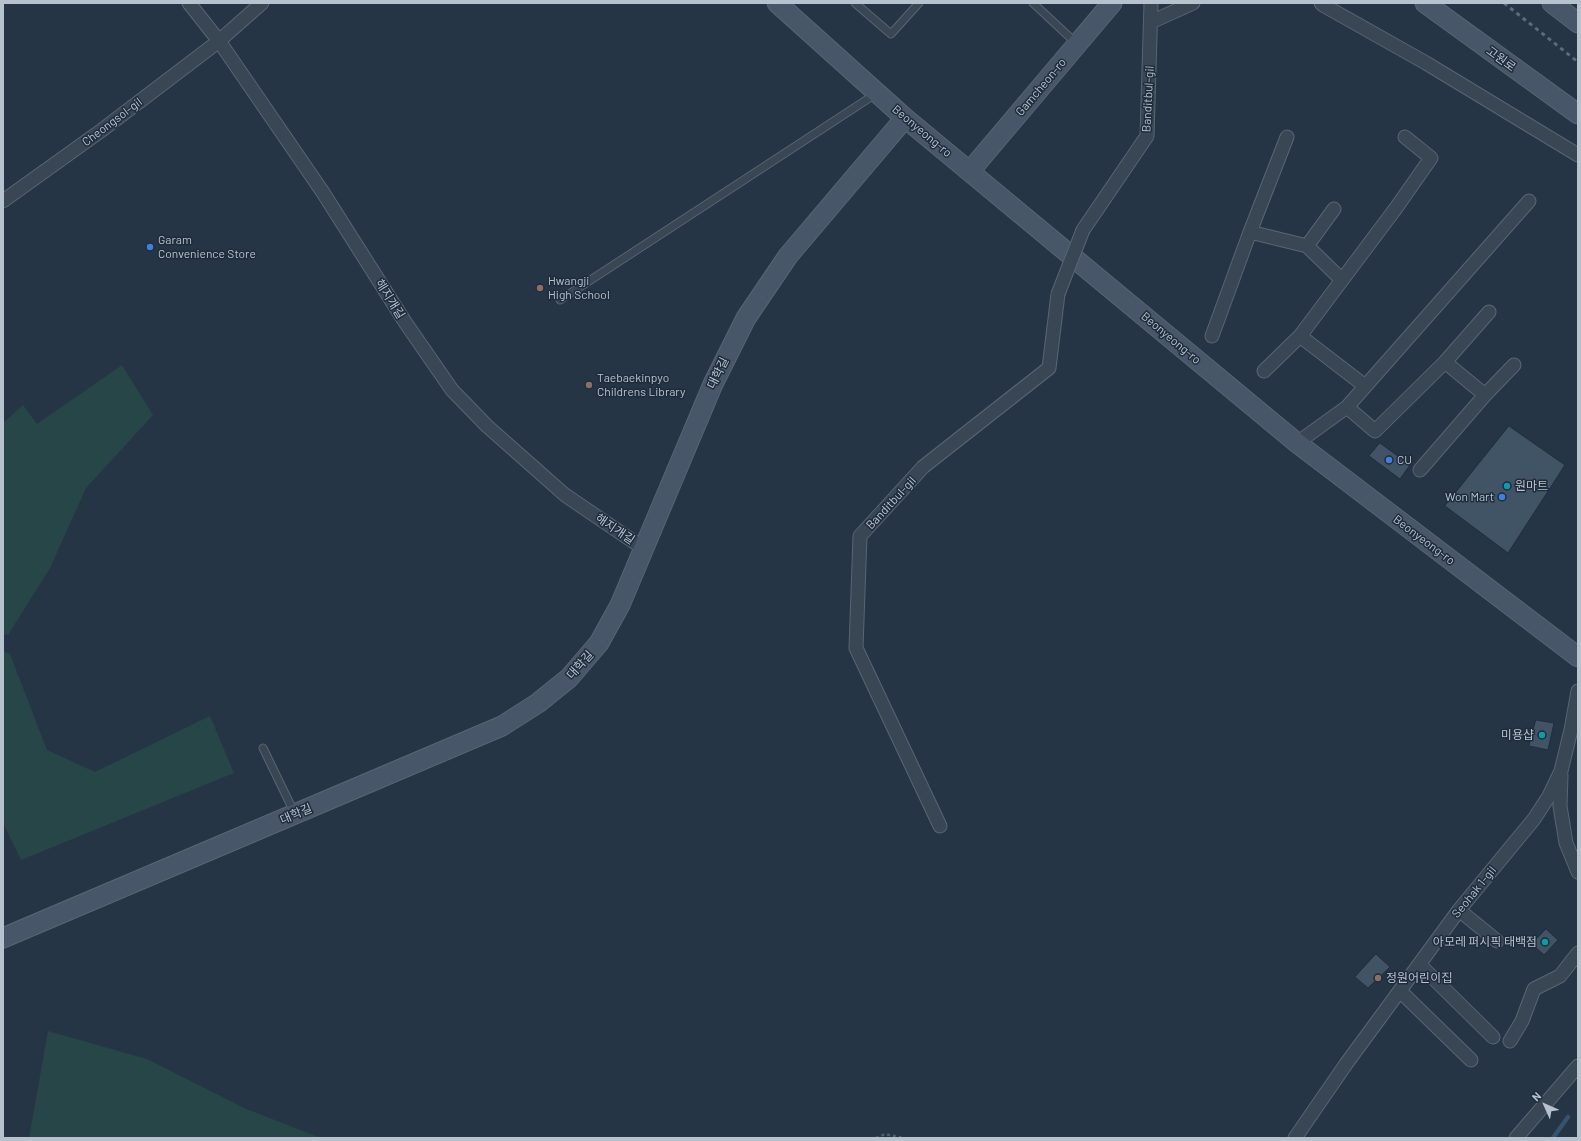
<!DOCTYPE html>
<html>
<head>
<meta charset="utf-8">
<style>
	body { margin:0 }
	#map { position:relative; width:1581px; height:1141px; overflow:hidden; background:#253546; font-family:Barlow,sans-serif }
	canvas { display:block }
	.frame { position:absolute; inset:0; border:4px solid #b7c2cf; pointer-events:none }
	.north { position:absolute; left:1525px; top:1085px; width:40px; height:40px; -webkit-text-stroke:3px #1e2c3b; paint-order:stroke; rotate:315deg; font-size:11px; font-weight:700; line-height:16px; text-align:center; color:#b7c2cf }
	.north::after { content:''; display:block; margin:auto; width:14px; height:18px; background:#b7c2cf; clip-path:polygon(50% 0,100% 100%,50% 72%,0 100%) }
</style>
</head>
<body>
<div id="map">
<canvas width="1581" height="1141"></canvas>
<div class="frame"></div>
<div class="north">N</div>
</div>
<script>
const ctx = document.querySelector('canvas').getContext('2d');
ctx.lineJoin = 'round';
function fillPath(path, color) {
  ctx.fillStyle = color;
  ctx.fill(path, 'evenodd');
}
function stroke(path, color, width, dash) {
  ctx.strokeStyle = color;
  ctx.lineWidth = width;
  ctx.lineCap = dash ? 'butt' : 'round';
  ctx.setLineDash(dash || []);
  ctx.stroke(path);
}
function drawText(font, color, halo, rows, align = 'center') {
  ctx.font = font + ' Barlow,"Noto Sans KR",sans-serif';
  ctx.lineWidth = 3;
  ctx.setLineDash([]);
  ctx.textBaseline = 'middle';
  ctx.strokeStyle = halo;
  ctx.fillStyle = color;
  for (const [text, x, y, turn = 0] of rows) {
    ctx.save();
    ctx.translate(x, y);
    ctx.rotate((+turn || 0) * Math.PI / 180);
    ctx.textAlign = isNaN(turn) ? turn : align;
    if (halo) ctx.strokeText(text, 0, 0);
    ctx.fillText(text, 0, 0);
    ctx.restore();
  }
}
const green = new Path2D(`
	M122 365 153 415 86 488 50 568 8 635 3 634V423L23 405 37 424Z
	M3 651 10 654 47 750 95 772 210 716 234 773 21 860 3 823Z
	M48 1031 147 1059 244 1108 321 1138H29Z`);
const stream = new Path2D(`
	M1553 1138 1568 1117`);
const building = new Path2D(`
	M1509 426 1565 465 1508 553 1445 506Z
	M1380 443 1410 465 1400 479 1369 456Z
	M1536 720 1554 723 1548 750 1529 746Z
	M1546 929 1558 940 1544 955 1532 944Z
	M1376 954 1390 967 1368 988 1355 977Z`);
const path = new Path2D(`
	M876 1138 885 1134 903 1138`);
const lane = new Path2D(`
	M855 3 891 34 919 3
	M1033 3 1077 44
	M560 300 877 93
	M263 748 295 814`);
const street = new Path2D(`
	M189 3 219 41 322 191 405 322 452 390 487 426 565 495 643 548
	M1321 3 1323 5 1426 63 1578 155
	M1151 22 1193 3
	M3 201 102 130 219 41 262 3
	M1334 209 1307 246 1342 280
	M1083 230 1147 136 1151 3
	M1250 232 1287 137
	M1212 336 1250 232 1307 246
	M1445 362 1489 312
	M1264 371 1300 336
	M1365 386 1300 336 1396 208 1431 158 1405 137
	M1485 395 1514 365
	M1347 407 1375 431 1445 362 1485 395 1420 470
	M1297 443 1347 407 1529 201
	M1561 775 1560 806 1566 843 1578 872
	M940 826 856 648 860 536 923 467 1049 368 1058 294
	M1459 910 1497 941
	M1420 965 1493 1037
	M1400 991 1471 1060
	M1510 1041 1522 1021 1534 989 1560 976 1578 953
	M1295 1138 1346 1064 1459 910 1534 819 1549 796 1561 771 1571 730 1578 691
	M1516 1138 1578 1066`);
const secondary = new Path2D(`
	M777 3 905 118 1297 443 1578 657
	M1425 3 1578 114
	M1552 3 1578 23
	M970 171 1112 3
	M3 938 502 726 538 703 569 678 599 643 620 605 713 384 746 318 788 256 905 118`);
const rail = new Path2D(`
	M1504 3 1578 62`);
const streetBridge = new Path2D(`
	M1058 294 1083 230`);
const markers = [
	[150,247,4,"#3f7fe0"],
	[540,288,4,"#8d6e63"],
	[589,385,4,"#8d6e63"],
	[1389,460,4,"#3f7fe0"],
	[1507,486,4,"#0f9aa8"],
	[1502,497,4,"#3f7fe0"],
	[1542,735,4,"#0f9aa8"],
	[1545,942,4,"#0f9aa8"],
	[1378,978,4,"#8d6e63"]
];
const streetNames = [
	["고원로",1501,59,36],
	["Gamcheon-ro",1041,87,-50],
	["Banditbul-gil",1148,99,-87],
	["Cheongsol-gil",112,122,-37],
	["Beonyeong-ro",922,131,40],
	["해지개길",390,299,58],
	["Beonyeong-ro",1171,338,40],
	["대학길",718,373,-64],
	["Banditbul-gil",891,503,-47],
	["해지개길",615,529,34],
	["Beonyeong-ro",1424,540,37],
	["대학길",580,665,-48],
	["대학길",296,814,-23],
	["Seohak 1-gil",1474,892,-51]
];
const poiNames = [
	["Garam",158,240],
	["Convenience Store",158,254],
	["Hwangji",548,281],
	["High School",548,295],
	["Taebaekinpyo",597,378],
	["Childrens Library",597,392],
	["CU",1397,460],
	["원마트",1515,486],
	["Won Mart",1494,497,"right"],
	["미용샵",1534,735,"right"],
	["아모레 퍼시픽 태백점",1537,942,"right"],
	["정원어린이집",1386,978]
];
fillPath(green, '#274647');
stroke(stream, '#37526f', 4.5);
fillPath(building, '#405466');
stroke(building, '#202e3d', 1);
stroke(lane, '#586573', 9);
stroke(street, '#586573', 15);
stroke(secondary, '#586573', 21);
stroke(path, '#476465', 2.5, [3, 3]);
stroke(lane, '#394755', 7);
stroke(street, '#394755', 13);
stroke(secondary, '#475669', 19);
stroke(rail, '#5b6b7d', 3, [4, 4]);
stroke(streetBridge, '#586573', 15, []);
stroke(streetBridge, '#394755', 13);
for (const [x, y, r, color] of markers) {
  const dot = new Path2D();
  dot.arc(x, y, r, 0, 2 * Math.PI);
  ctx.fillStyle = color;
  ctx.fill(dot);
  stroke(dot, '#1e2c3b', 1.5);
}
drawText('12px', '#b7c2cf', '#1e2c3b', streetNames);
drawText('12px', '#b7c2cf', '#1e2c3b', poiNames, 'left');
</script>
</body>
</html>
